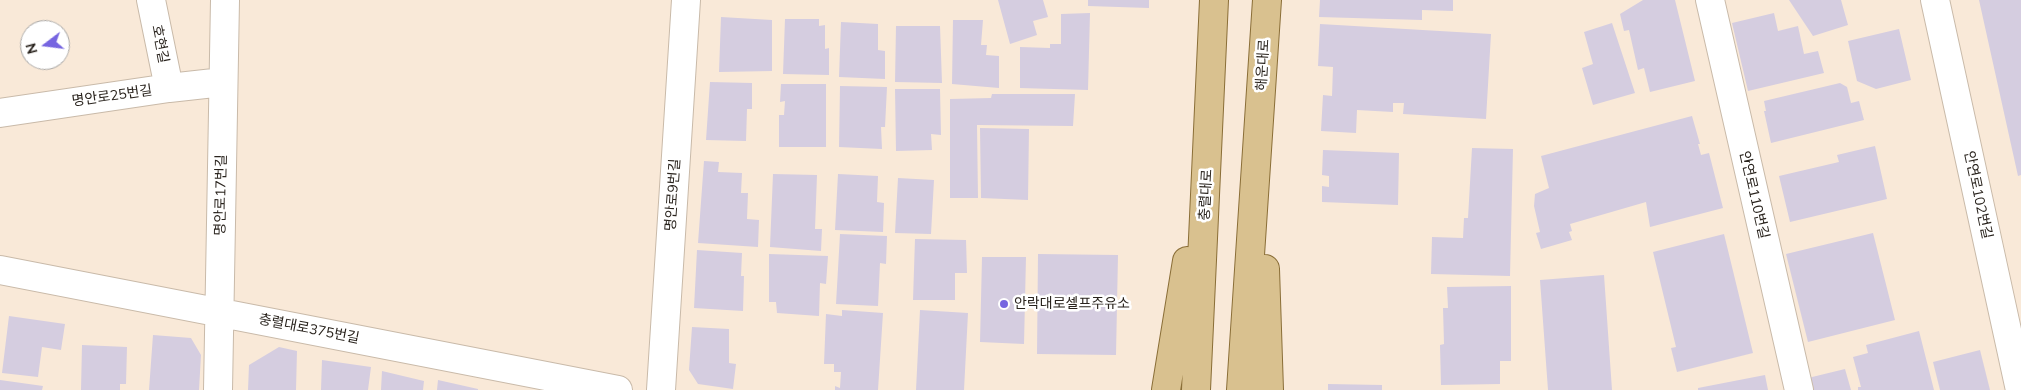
<!DOCTYPE html>
<html>
<head>
<meta charset="utf-8">
<style>
	body { margin:0 }
	#map { position:relative; width:2021px; height:390px; overflow:hidden; background:#f9e9d8; font-family:Mulish,sans-serif }
	canvas { display:block }
	.north { position:absolute; left:20px; top:20px; width:50px; height:50px; box-sizing:border-box; background:#fff; border:1px solid #a9a7a5; border-radius:50%; rotate:255deg; font-size:14px; font-weight:700; line-height:20px; text-align:center; color:#29231d }
	.north::after { content:''; display:block; margin:auto; width:18px; height:22px; background:#7665e0; clip-path:polygon(50% 0,100% 100%,50% 72%,0 100%) }
</style>
</head>
<body>
<div id="map">
<canvas width="2021" height="390"></canvas>
<div class="north">N</div>
</div>
<script>
const ctx = document.querySelector('canvas').getContext('2d');
ctx.lineJoin = 'round';
function fillPath(path, color) {
  ctx.fillStyle = color;
  ctx.fill(path, 'evenodd');
}
function stroke(path, color, width, dash) {
  ctx.strokeStyle = color;
  ctx.lineWidth = width;
  ctx.lineCap = dash ? 'butt' : 'round';
  ctx.setLineDash(dash || []);
  ctx.stroke(path);
}
function drawText(font, color, halo, rows, align = 'center') {
  ctx.font = font + ' Mulish,"Noto Sans KR",sans-serif';
  ctx.lineWidth = 5;
  ctx.setLineDash([]);
  ctx.textBaseline = 'middle';
  ctx.strokeStyle = halo;
  ctx.fillStyle = color;
  for (const [text, x, y, turn = 0] of rows) {
    ctx.save();
    ctx.translate(x, y);
    ctx.rotate((+turn || 0) * Math.PI / 180);
    ctx.textAlign = isNaN(turn) ? turn : align;
    if (halo) ctx.strokeText(text, 0, 0);
    ctx.fillText(text, 0, 0);
    ctx.restore();
  }
}
const building = new Path2D(`
	M998 0H1043L1048 17 1033 21 1037 35 1010 44Z
	M1088 0H1149V8L1088 6Z
	M1320 0H1453V11L1422 10V20L1319 17Z
	M1643 0H1675L1695 81 1650 92 1644 68 1638 70 1629 30 1624 31 1620 14Z
	M1789 0H1841L1848 25 1813 36Z
	M1979 0H2021V175L2018 176Z
	M1090 13 1088 90 1020 88V47L1050 48V44H1061V14Z
	M1774 13 1778 31 1798 26 1804 54 1818 51 1824 73 1748 91 1732 23Z
	M721 17 772 20V71L719 72Z
	M785 19H819V26L825 25V49L829 48V75L783 74Z
	M953 20H983L981 45H987L986 55 999 56V88L952 84Z
	M841 22 878 24V50L885 51V79L839 77Z
	M1612 23 1635 93 1593 105 1582 68 1593 64 1584 32Z
	M1320 24 1491 34 1486 119 1403 114 1404 103H1393V112L1357 110 1356 133 1321 131 1323 95 1332 96 1333 67 1318 66Z
	M896 26H940L942 83 895 82Z
	M1899 29 1911 80 1876 89 1857 81 1848 41Z
	M710 82 752 83V109H747L746 141 706 140Z
	M1840 83 1847 87 1851 103 1859 101 1864 120 1771 143 1764 111H1766L1764 101Z
	M781 84H826V147H779V115H784L785 101 780 102Z
	M840 86 887 87 885 127H881L882 149 839 147Z
	M895 89H940L941 135 931 134 932 150 896 151Z
	M992 94H1075L1073 126 977 125 978 198H950V99L991 98Z
	M1692 116 1700 144H1698L1701 155 1709 153 1723 208 1650 227 1646 202 1570 224 1572 231 1569 232 1572 240 1541 249 1536 233 1540 232 1534 206 1535 194 1549 188 1541 156Z
	M980 128 1029 129 1028 200 981 198Z
	M1875 146 1887 199 1790 222 1779 176 1839 162 1837 155Z
	M1472 148 1513 149 1510 276 1431 274 1432 237 1463 238 1464 218H1468Z
	M1323 150 1399 153 1398 205 1322 202V186L1329 187V176L1322 175Z
	M704 161 719 162 718 172 742 173 741 193H748L747 219 759 220 758 247 698 243Z
	M773 174 817 175 815 229H822L821 251 770 247Z
	M838 174 878 176 877 202 884 203 883 232 835 230Z
	M898 178 934 180 931 234 895 233Z
	M1873 233 1895 320 1808 342 1786 254Z
	M840 234 887 236 886 264 880 263 878 306 836 304Z
	M1724 234 1753 353 1677 372 1671 348 1676 347 1653 252Z
	M915 239 966 240 967 273H955V300H913Z
	M697 250 742 253 741 276H744L743 311 694 308Z
	M769 254 828 256 826 284 820 283 819 316 777 313 776 302H769Z
	M1038 254 1118 255 1116 355 1037 354Z
	M982 257H1026L1024 344 980 342Z
	M1604 275 1612 390H1548L1540 280Z
	M1511 286V361H1500V384L1441 385 1440 345 1444 344 1443 308H1448L1447 287Z
	M842 310 883 313 878 390H835V386L840 388 841 372H834V364H824L826 314 842 316Z
	M920 310 968 313 964 390H916Z
	M9 316 65 324 61 350 42 347 38 377 2 373Z
	M692 327 729 329V363L736 364 733 389 698 384 689 370Z
	M1919 331 1934 390H1858V387H1861L1853 357 1868 353 1866 345Z
	M153 335 191 338 201 355 199 390H149Z
	M82 345 127 347 126 384H120V390H81Z
	M279 347 297 351 296 390H248L249 365Z
	M1980 350 1990 390H1940L1933 362Z
	M322 360 371 367 368 390H321Z
	M1845 369 1851 390H1811L1808 378Z
	M382 371 424 381 423 390H381Z
	M1765 375 1768 390H1698V388Z
	M0 380 43 386 42 390H0Z
	M438 380 478 389V390H437Z
	M1328 384 1382 385V390H1328Z`);
const minor = new Path2D(`
	M151 0 169 88
	M1710 0 1799 390
	M1935 0 2020 390
	M0 113 169 88 223 82
	M0 270 618 390
	M218 390 225 0
	M661 390 686 0`);
const major = new Path2D(`
	M1265 269 1269 390
	M1166 390 1187 261
	M1196 390 1214 0
	M1241 390 1267 0`);
const markers = [
	[1004,304,5,"#7665e0"]
];
const streetNames = [
	["호현길",160,44,79],
	["해운대로",1263,65,-87],
	["명안로25번길",112,96,-8],
	["명안로17번길",221,195,-89],
	["명안로9번길",673,195,-86],
	["충렬대로",1206,195,-87],
	["안연로110번길",1754,195,77],
	["안연로102번길",1978,195,78],
	["충렬대로375번길",309,329,11]
];
const poiNames = [
	["안락대로셀프주유소",1014,304]
];
fillPath(building, '#d5cde0');
stroke(minor, '#c9baa9', 30);
stroke(major, '#8a6e37', 30);
stroke(minor, '#fff', 28);
stroke(major, '#d9c18f', 28);
for (const [x, y, r, color] of markers) {
  const dot = new Path2D();
  dot.arc(x, y, r, 0, 2 * Math.PI);
  ctx.fillStyle = color;
  ctx.fill(dot);
  stroke(dot, '#fff', 2);
}
drawText('14px', '#29231d', '#fff', streetNames);
drawText('14px', '#29231d', '#fff', poiNames, 'left');
</script>
</body>
</html>
